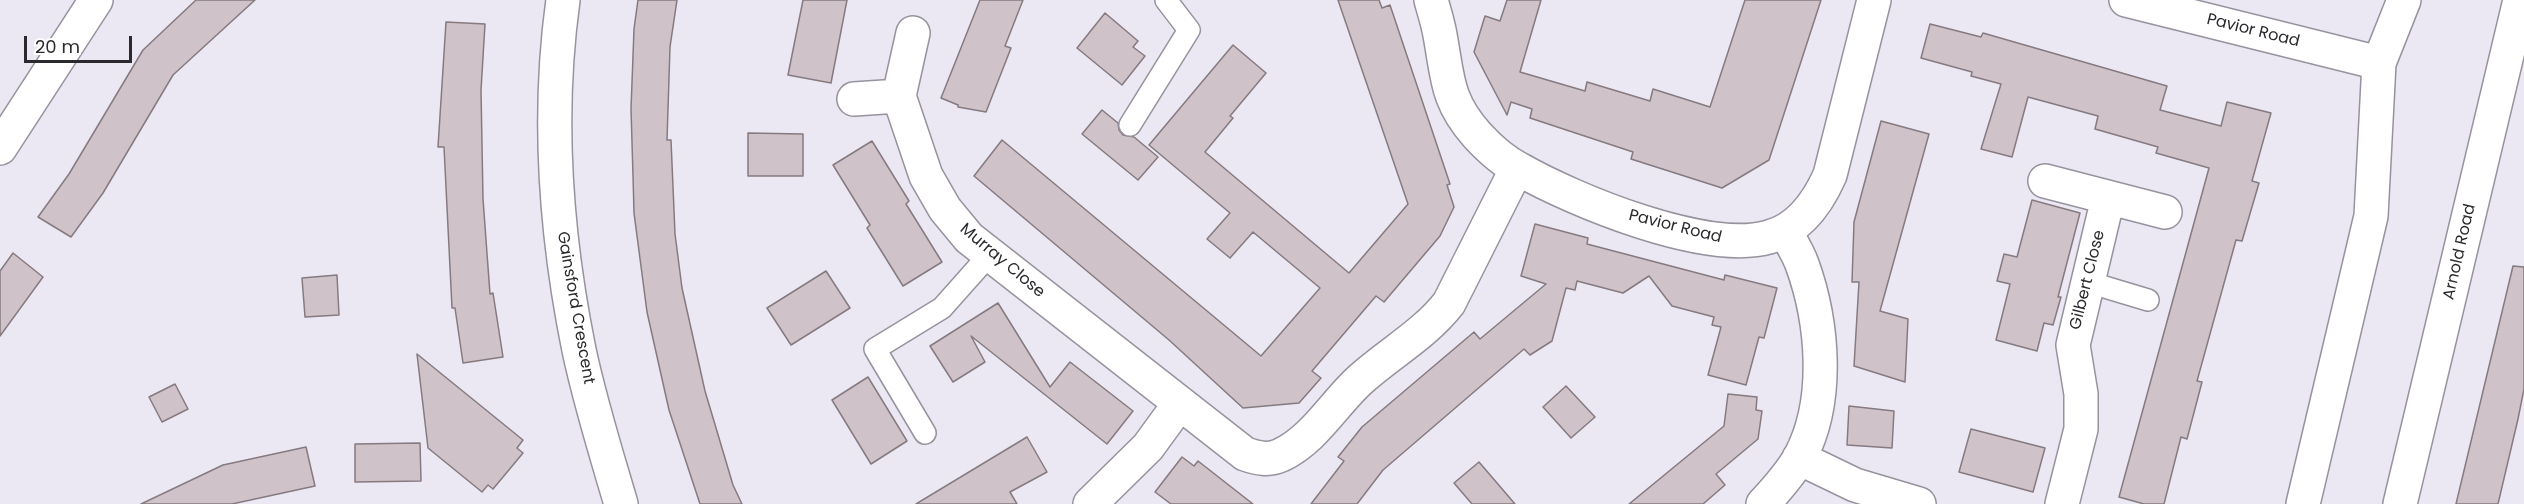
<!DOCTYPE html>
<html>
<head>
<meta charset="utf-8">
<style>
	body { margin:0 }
	#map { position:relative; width:2524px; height:504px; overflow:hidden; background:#ece8f3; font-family:Poppins,sans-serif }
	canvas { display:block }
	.scale { position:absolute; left:24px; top:36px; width:108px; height:27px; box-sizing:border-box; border:3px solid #2a292d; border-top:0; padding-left:8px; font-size:18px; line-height:21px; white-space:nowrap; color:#2a292d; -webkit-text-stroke:4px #fff; paint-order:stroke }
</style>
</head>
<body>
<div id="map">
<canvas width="2524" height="504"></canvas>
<div class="scale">20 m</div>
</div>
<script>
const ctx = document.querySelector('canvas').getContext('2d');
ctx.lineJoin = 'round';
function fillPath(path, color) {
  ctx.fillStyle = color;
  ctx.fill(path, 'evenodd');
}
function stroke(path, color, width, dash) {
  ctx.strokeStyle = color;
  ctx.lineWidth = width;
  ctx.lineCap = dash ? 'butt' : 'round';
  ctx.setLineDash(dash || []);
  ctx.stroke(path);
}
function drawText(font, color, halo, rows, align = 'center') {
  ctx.font = font + ' Poppins,sans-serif';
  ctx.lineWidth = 6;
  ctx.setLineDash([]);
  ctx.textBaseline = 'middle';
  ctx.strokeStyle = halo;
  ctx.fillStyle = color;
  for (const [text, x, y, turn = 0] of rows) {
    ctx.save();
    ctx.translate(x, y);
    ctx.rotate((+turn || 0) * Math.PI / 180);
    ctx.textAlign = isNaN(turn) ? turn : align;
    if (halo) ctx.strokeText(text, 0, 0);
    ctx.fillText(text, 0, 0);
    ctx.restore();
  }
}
const building = new Path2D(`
	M196 0H255L173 75 103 193 71 237 38 217 69 174 143 50Z
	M638 0H677L670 47 667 140H671L675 234 682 288 705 391 733 485 742 504H700L669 410 647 312 634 213 633 176 631 109 634 29Z
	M803 0H847L831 83 788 75Z
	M980 0H1023L1005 46 1011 48 986 112 958 107V105L941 98Z
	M1338 0H1379L1382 8 1390 5 1450 184 1447 185 1454 207 1440 236 1384 302 1376 296 1312 371 1321 378 1299 403 1243 408 1169 340 974 176 1002 140 1261 356 1320 288 1253 232 1230 258 1207 239 1230 213 1149 145 1233 45 1266 73 1230 116 1233 118 1205 152 1349 273 1408 204Z
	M1507 0H1541L1520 72 1585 91 1587 82 1650 101 1653 89 1710 107 1745 0H1821L1769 160 1722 188 1631 159 1633 152 1530 118 1532 109 1511 102 1507 115 1474 52 1485 16 1500 21Z
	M1105 13 1138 41 1133 47 1145 56 1122 85 1077 48Z
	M446 22 485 24 481 90 483 199 490 294 493 293 503 357 463 363 455 308H452L444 147H438Z
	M1930 24 1981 37 1983 33 2167 86 2160 110 2221 126 2227 102 2271 113 2252 181 2259 183 2242 241 2236 240 2197 381 2202 382 2187 439 2181 437 2164 504H2144L2119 497 2209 168 2156 153 2158 147 2095 129 2098 116 2028 97 2012 157 1981 149 2001 84 1971 76 1972 72 1921 58Z
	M1102 110 1118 123 1119 130 1123 135 1134 137 1158 157 1138 180 1082 134Z
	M1881 121 1929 134 1880 311 1908 319 1905 382 1854 366 1859 282H1852L1854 222Z
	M748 133 803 134V176H748Z
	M872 141 909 201 906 204 942 262 903 286 867 228 870 225 833 165Z
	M2032 200 2080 213 2058 297H2061L2053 325 2044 323 2037 351 1996 340 2010 284 1997 281 2004 254 2017 257Z
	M1535 224 1588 238 1587 244 1724 280 1725 275 1777 288 1764 338 1759 337 1746 385 1708 375 1721 327 1712 325 1714 317 1672 306 1649 276 1623 293 1577 281 1575 290 1566 288 1552 341 1530 355 1524 349 1383 470 1357 504H1311L1344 461 1338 457 1362 427 1474 332 1480 339 1546 284 1521 276Z
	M13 253 43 277 0 336V271Z
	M2513 266 2524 267V389L2518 419 2498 504H2456Z
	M826 271 850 308 791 345 767 308Z
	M337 275 339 315 305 317 302 278Z
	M998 303 1050 387 1070 362 1133 411 1107 444 971 336 985 362 953 382 930 346Z
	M417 354 523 440 517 448 523 453 493 489 488 485 482 492 428 448Z
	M868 377 907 441 871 464 832 400Z
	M175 384 188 409 162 422 149 397Z
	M1566 386 1595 417 1571 438 1543 407Z
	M1728 394 1757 397 1756 410 1762 411 1758 439 1716 474 1725 485 1703 504H1629L1724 426Z
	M1849 406 1894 411 1892 448 1847 445Z
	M1971 429 2045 448 2033 492 1959 472Z
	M1027 437 1047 472 1010 492 1017 504H916Z
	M420 443 421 481 355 482V444Z
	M306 447 315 486 232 504H141L223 465Z
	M1182 457 1194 466 1198 461 1253 504H1171L1155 492Z
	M1479 462 1515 504H1472L1454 483Z`);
const service = new Path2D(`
	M1130 125 1189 30 1166 0
	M2088 282 2148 300
	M925 433 875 349 942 308 990 254`);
const minor = new Path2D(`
	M1431 0C1434 11 1438 23 1440 35 1448 78 1446 100 1477 135 1488 147 1505 162 1519 169 1575 201 1707 255 1769 237 1800 229 1818 202 1830 175L1874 0
	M2126 0 2379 63
	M913 33 899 96 926 176 945 209 969 238 1245 454C1257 458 1269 461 1281 455 1314 440 1335 402 1361 379 1390 353 1425 334 1449 303L1517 168
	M854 99 899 96
	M0 148 96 0
	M2045 181 2165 212
	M1799 458 1855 485 1919 504
	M1090 504 1148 447 1180 403
	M1763 504C1776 490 1791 473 1800 457 1830 401 1823 322 1802 264 1798 253 1791 242 1785 231
	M2062 504 2081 429V394L2073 345 2108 198
	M2400 504 2520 0`);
const tertiary = new Path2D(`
	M563 0C547 115 556 237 579 350 590 402 606 453 621 504`);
const secondary = new Path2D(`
	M2303 504 2371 216 2379 63 2404 0`);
const streetNames = [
	["Pavior Road",2253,31,14],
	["Pavior Road",1675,227,14],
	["Arnold Road",2460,252,-77],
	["Murray Close",1002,261,40],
	["Gilbert Close",2088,280,-76],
	["Gainsford Crescent",575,308,80]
];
fillPath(building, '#cfc3c9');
stroke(building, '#857a80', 1.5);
stroke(service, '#97939e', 24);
stroke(minor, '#97939e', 36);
stroke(tertiary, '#97939e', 36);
stroke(secondary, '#97939e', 36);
stroke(service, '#fff', 21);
stroke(minor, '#fff', 33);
stroke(tertiary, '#fff', 33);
stroke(secondary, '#fff', 33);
drawText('16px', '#2a292d', '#fff', streetNames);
</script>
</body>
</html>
